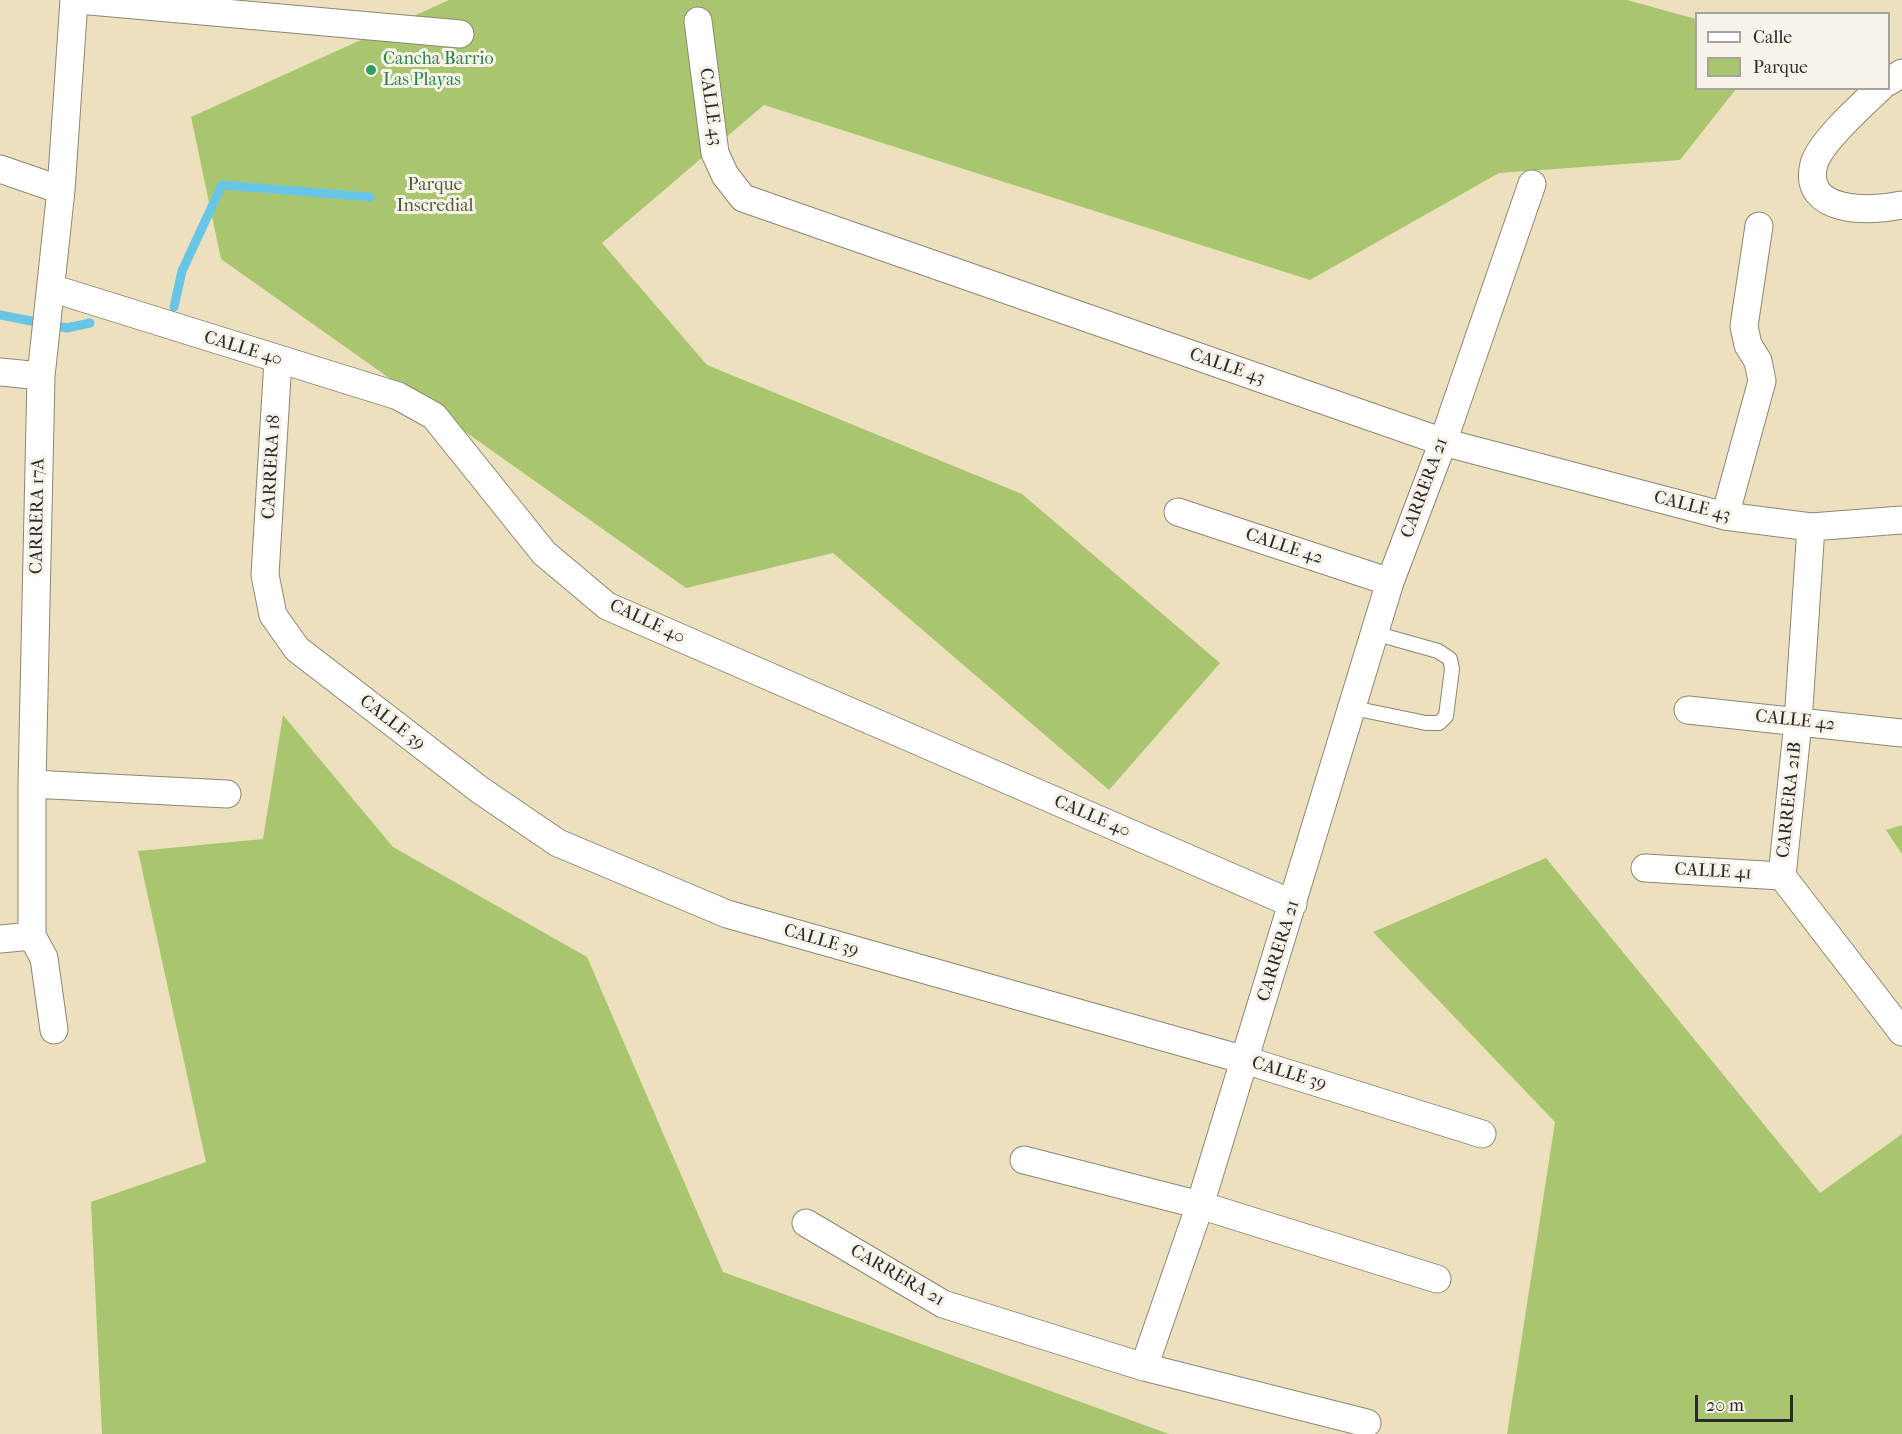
<!DOCTYPE html>
<html>
<head>
<meta charset="utf-8">
<style>
	body { margin:0 }
	#map { position:relative; width:1902px; height:1434px; overflow:hidden; background:#ece0be; font-family:"IM FELL French Canon",serif }
	canvas { display:block }
	.legend { position:absolute; left:1695px; top:12px; width:195px; height:78px; box-sizing:border-box; background:#f7f3e8; border:2px solid #a5a39c; margin:0; padding:8px 10px; list-style:none; font-size:18px; color:#2b2b2b }
	.legend li { display:flex; align-items:center; gap:12px; height:30px }
	.legend b { width:30px; border:2px solid #a5a39c }
	.scale { position:absolute; left:1695px; top:1395px; width:98px; height:27px; box-sizing:border-box; border:3px solid #2b2b2b; border-top:0; padding-left:8px; font-size:18px; line-height:21px; white-space:nowrap; color:#2b2b2b; -webkit-text-stroke:4px #f7f3e8; paint-order:stroke }
</style>
</head>
<body>
<div id="map">
<canvas width="1902" height="1434"></canvas>
<ul class="legend">
<li><b style="height:8px;background:#fff"></b>Calle</li>
<li><b style="height:16px;background:#a9c66e"></b>Parque</li>
</ul>
<div class="scale">20 m</div>
</div>
<script>
const ctx = document.querySelector('canvas').getContext('2d');
ctx.lineJoin = 'round';
function fillPath(path, color) {
  ctx.fillStyle = color;
  ctx.fill(path, 'evenodd');
}
function stroke(path, color, width, dash) {
  ctx.strokeStyle = color;
  ctx.lineWidth = width;
  ctx.lineCap = dash ? 'butt' : 'round';
  ctx.setLineDash(dash || []);
  ctx.stroke(path);
}
function drawText(font, color, halo, rows, align = 'center') {
  ctx.font = font + ' "IM FELL French Canon",serif';
  ctx.lineWidth = 6;
  ctx.setLineDash([]);
  ctx.textBaseline = 'middle';
  ctx.strokeStyle = halo;
  ctx.fillStyle = color;
  for (const [text, x, y, turn = 0] of rows) {
    ctx.save();
    ctx.translate(x, y);
    ctx.rotate((+turn || 0) * Math.PI / 180);
    ctx.textAlign = isNaN(turn) ? turn : align;
    if (halo) ctx.strokeText(text, 0, 0);
    ctx.fillText(text, 0, 0);
    ctx.restore();
  }
}
const green = new Path2D(`
	M449 0H1627L1696 19V88L1736 89 1680 160 1499 173 1310 280 764 105 602 243 707 365 1022 494 1220 663 1109 790 833 553 686 588 221 259 191 117Z
	M283 715 393 847 587 957 723 1272 1169 1434H102L91 1202 206 1162 138 851 263 839Z
	M1902 825V854L1886 830Z
	M1546 858 1820 1193 1902 1134V1434H1507L1555 1122 1373 932Z`);
const stream = new Path2D(`
	M174 307 182 271 222 185 370 197
	M0 315 67 328 90 323`);
const service = new Path2D(`
	M1353 708 1426 723H1439L1446 716 1452 669 1450 659 1438 651 1374 633`);
const minor = new Path2D(`
	M79 0 460 34
	M698 21 715 153 725 175 743 198 1443 442 1725 516 1811 527 1902 520
	M1888 82 1902 73
	M1880 88C1863 104 1820 142 1814 164 1801 214 1871 212 1902 205
	M0 169 61 190
	M51 288 398 396 434 416 544 553 607 606 1293 904
	M278 360 265 575 273 615 297 649 480 790 558 843 727 914 1245 1060 1482 1134
	M0 372 41 376
	M1178 512 1390 582
	M1725 516 1762 381 1758 361 1748 345 1744 326 1759 226
	M1811 527 1798 722 1782 876 1902 1032
	M1688 710 1902 733
	M32 784 227 794
	M1645 868 1782 876
	M0 939 32 936
	M54 1030 44 958 32 936V784L41 376 61 190 74 0
	M1024 1160 1200 1205 1437 1279
	M806 1223 943 1304 1144 1367 1200 1205 1390 582 1443 442 1532 184
	M1144 1367 1367 1423`);
const markers = [
	[371,70,6,"#2e9e5b"]
];
const leisureNames = [
	["Cancha Barrio",383,60],
	["Las Playas",383,81]
];
const streetNames = [
	["CALLE 43",710,107,82],
	["CALLE 40",243,349,17],
	["CALLE 43",1227,367,19],
	["CARRERA 18",272,467,-87],
	["CARRERA 21",1425,488,-70],
	["CALLE 43",1692,507,14],
	["CARRERA 17A",38,516,-89],
	["CALLE 42",1284,547,18],
	["CALLE 40",647,622,25],
	["CALLE 42",1795,721,6],
	["CALLE 39",392,723,38],
	["CARRERA 21B",1790,800,-84],
	["CALLE 40",1092,817,23],
	["CALLE 41",1713,872,3],
	["CALLE 39",821,941,16],
	["CARRERA 21",1279,951,-73],
	["CALLE 39",1289,1074,17],
	["CARRERA 21",897,1276,30]
];
const parkNames = [
	["Parque",435,186],
	["Inscredial",435,207]
];
fillPath(green, '#a9c66e');
stroke(stream, '#68c5e6', 9);
stroke(service, '#8c8674', 16);
stroke(minor, '#8c8674', 29);
stroke(service, '#fff', 14);
stroke(minor, '#fff', 27);
for (const [x, y, r, color] of markers) {
  const dot = new Path2D();
  dot.arc(x, y, r, 0, 2 * Math.PI);
  ctx.fillStyle = color;
  ctx.fill(dot);
  stroke(dot, '#f7f3e8', 2);
}
drawText('18px', '#27864d', '#f7f3e8', leisureNames, 'left');
drawText('18px', '#2b2b2b', '#f7f3e8', streetNames);
drawText('18px', '#515a3f', '#f7f3e8', parkNames);
</script>
</body>
</html>
